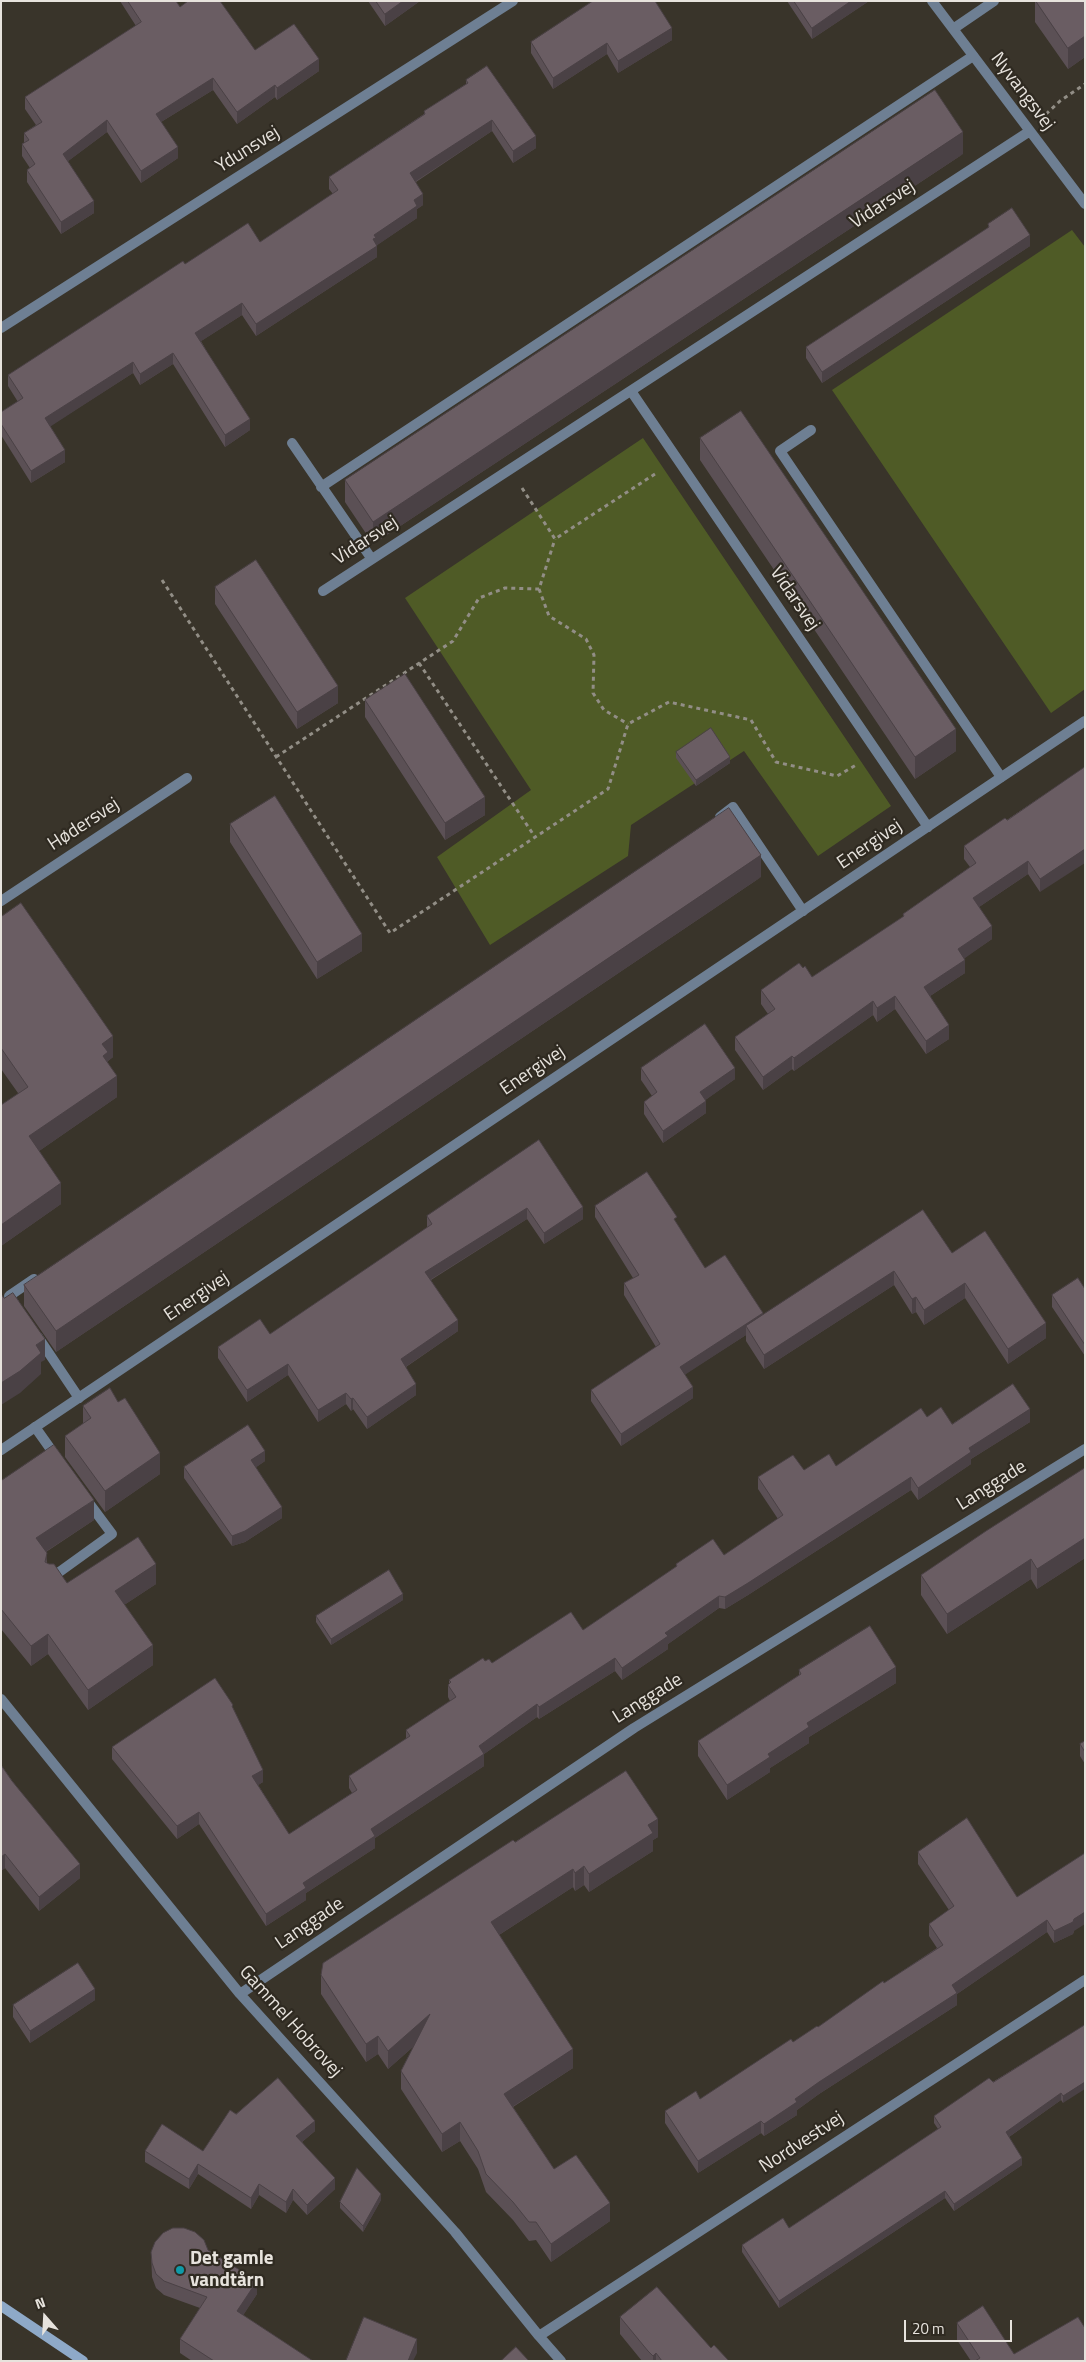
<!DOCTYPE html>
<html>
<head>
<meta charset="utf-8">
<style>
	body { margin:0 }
	#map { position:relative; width:1086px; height:2362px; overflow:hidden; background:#39342a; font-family:"Titillium Web",sans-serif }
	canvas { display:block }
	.frame { position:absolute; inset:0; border:2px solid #e7e3dd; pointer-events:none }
	.north { position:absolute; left:20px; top:2292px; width:50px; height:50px; -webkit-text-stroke:4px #2f2a21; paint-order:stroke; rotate:341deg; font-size:14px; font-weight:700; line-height:20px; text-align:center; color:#e7e3dd }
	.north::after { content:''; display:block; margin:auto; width:18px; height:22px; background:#e7e3dd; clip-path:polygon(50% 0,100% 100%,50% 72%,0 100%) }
	.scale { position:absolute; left:904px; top:2320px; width:108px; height:22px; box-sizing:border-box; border:2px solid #e7e3dd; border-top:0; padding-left:6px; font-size:15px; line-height:18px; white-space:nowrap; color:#e7e3dd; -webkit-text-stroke:4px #2f2a21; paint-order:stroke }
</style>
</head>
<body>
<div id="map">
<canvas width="1086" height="2362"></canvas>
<div class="frame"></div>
<div class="north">N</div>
<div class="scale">20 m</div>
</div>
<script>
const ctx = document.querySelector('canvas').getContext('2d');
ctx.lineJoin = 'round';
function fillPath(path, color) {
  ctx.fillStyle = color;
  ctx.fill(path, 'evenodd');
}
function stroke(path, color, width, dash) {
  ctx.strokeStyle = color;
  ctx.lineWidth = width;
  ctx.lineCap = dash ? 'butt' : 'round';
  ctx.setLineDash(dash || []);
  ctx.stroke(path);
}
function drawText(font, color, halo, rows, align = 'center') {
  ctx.font = font + ' "Titillium Web",sans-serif';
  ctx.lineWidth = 4.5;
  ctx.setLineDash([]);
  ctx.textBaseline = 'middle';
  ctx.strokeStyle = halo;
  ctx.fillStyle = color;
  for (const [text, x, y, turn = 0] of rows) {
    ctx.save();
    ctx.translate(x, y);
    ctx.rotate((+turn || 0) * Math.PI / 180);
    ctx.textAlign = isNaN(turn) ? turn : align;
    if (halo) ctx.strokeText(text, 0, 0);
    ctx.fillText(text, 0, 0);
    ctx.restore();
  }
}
const green = new Path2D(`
	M1072 230 1085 247V689L1051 713 832 390Z
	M643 438 891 806 818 856 744 751 631 825 628 856 490 945 437 857 531 790 405 598Z`);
const path = new Path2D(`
	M1046 114 1060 101 1085 84
	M522 488 555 539 658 472
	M162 580 390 933 608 789 628 724 669 702 751 720 776 762 837 776 858 764
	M539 589 549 616 586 639 594 655 593 693 604 710 628 724
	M419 663 535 837
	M276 757 453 641 479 598 505 588 539 589 555 539`);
const lane = new Path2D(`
	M811 430 780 451 1001 777
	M292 443 371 558
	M321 487 973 56
	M720 817 733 807 803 911
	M14 1303 9 1296 34 1279
	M38 1337 79 1398
	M35 1427 57 1458
	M51 1578 112 1534 86 1499`);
const street = new Path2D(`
	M932 1 1085 204
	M953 29 994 1
	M1 328 513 1
	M631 391 928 827
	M323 591 1030 131
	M1 901 187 778
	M1 1450 1085 721
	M1 1699 240 1994 455 2232 539 2336 561 2361
	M240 1994 634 1728 1085 1449
	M539 2336 1085 1980`);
const secondary = new Path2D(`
	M1 2306 83 2361`);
const wall = new Path2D(`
	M120 1H176L180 7 255 50 319 71 277 100 275 97 237 124 213 90 161 122 178 158 141 183 107 132 68 161 94 213 61 234 27 182V170L30 168 22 156V144L24 143V133L36 125 25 109V97L136 26Z
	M368 1H420L385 26Z
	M787 1H869L812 39Z
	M1035 1H1085V57L1068 69 1035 22Z
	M672 40 618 73 607 54 553 89 531 53V42Z
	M466 80 536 148 513 163 492 131 416 182 423 205 417 209V218L377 245V257L256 336 242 315 201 341 250 430 225 447 173 364 140 385 133 373 50 426 65 462 31 483 1 435V412L18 402 8 386V375L185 264 260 242 333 194 329 189V177L424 114V111L466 84Z
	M963 154 373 544 345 502V480Z
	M988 224 1030 246 822 383 806 358V347L988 228Z
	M700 438 956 751 915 779 700 460Z
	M215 587 338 703 297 729 215 604Z
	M365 700 485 815 445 840 365 717Z
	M676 752 730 763 696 786 676 758Z
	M1085 767 1040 892 1028 874 979 907 992 939 964 958 965 973 930 996 949 1039 926 1054 895 1009 877 1022 873 1015 794 1071 792 1069 763 1090 735 1050V1037L768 1014 761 1004V990L803 968 812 977 903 917V914L970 867 964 859V846L1007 820Z
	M230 824 362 951 317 979 230 842Z
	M761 877 56 1352 24 1306V1285Z
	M1 917 113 1057 108 1061V1063L117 1097 39 1151 61 1204 1 1246 18 1093 1 1069Z
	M641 1068 735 1079 705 1100 706 1113 663 1143 644 1114V1102L652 1096 641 1080Z
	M539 1140 583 1219 544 1244 527 1219 431 1280 458 1331 406 1367 416 1395 367 1429 353 1409 351 1411 346 1404 318 1422 288 1375 247 1402 218 1358V1347L270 1334 427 1228V1216Z
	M595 1206 677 1224 705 1268 763 1315 923 1210 952 1253 1046 1338 1008 1364 965 1298 924 1325 916 1312 912 1314 894 1285 764 1369 746 1341V1335L685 1374 693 1398 621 1446 591 1401V1390L656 1347 624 1295V1283L633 1278 595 1217Z
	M1085 1289V1356L1052 1307V1295Z
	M118 1402 160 1474 105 1512 65 1457V1436L83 1424V1406Z
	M927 1417 952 1424 1030 1422 971 1459V1464L918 1500 911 1490 748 1595 725 1609 719 1608 668 1644V1649L622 1680 615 1671 539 1719 537 1717 484 1754V1766L375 1838V1848L306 1893V1900L266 1926 199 1824 177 1839 112 1759V1747L233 1709 263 1782 258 1785 289 1834 352 1793 349 1788V1776L406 1739V1730L450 1701 448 1697V1685L449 1684V1680L485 1661 492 1663 583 1630 676 1567V1564L724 1555 778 1519 758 1489V1477L836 1466Z
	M265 1461 256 1467 282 1518 245 1542 232 1546 184 1478V1467Z
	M1085 1468V1558L1037 1589 1031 1579 947 1634 921 1595V1575Z
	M1 1481 94 1520 46 1552 47 1563 67 1583 156 1584 124 1605 153 1665 88 1710 48 1654 31 1666 1 1629Z
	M403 1600 331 1645 316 1622V1616Z
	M799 1670 896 1683 809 1737V1743L770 1768V1772L727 1800 698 1756V1741L799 1675Z
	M1085 1741V1764L1080 1756V1744Z
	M1 1765 80 1878 39 1911 5 1868 1 1871Z
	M658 1837 653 1840V1851L589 1892 584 1885 575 1891 573 1887 499 1935 573 2068 513 2107 554 2169 610 2221 551 2262 536 2240 529 2241 513 2220 486 2192 478 2169 460 2141 442 2152 401 2089V2071L414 2046 388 2069 378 2054 366 2062 321 1994V1975L515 1842Z
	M918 1852 1017 1897 1074 1931 1073 1934 1054 1943 1047 1932 957 1994V2005L819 2094 797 2110V2115L764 2136 761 2133 698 2173 665 2123V2111L700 2099 793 2042 818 2027 937 1948 929 1936V1924L949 1910 918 1864Z
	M95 2000 30 2043 13 2017V2005Z
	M1085 2025 1063 2103 1061 2100 1009 2137 1022 2165 954 2211 945 2198 779 2308 742 2252V2245L789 2228 938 2129 934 2123V2116L993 2082Z
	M236 2114 315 2131 302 2142 335 2189 307 2215 293 2200 286 2213 259 2195 251 2209 198 2174 189 2189 145 2162V2151H203Z
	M381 2200 363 2232 340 2208V2202Z
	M208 2250 257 2294 243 2315 313 2361H192L180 2353V2339L200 2308 164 2295 156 2288 152 2277 151 2252Z
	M620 2317 711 2348 729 2361H642L620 2334Z
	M957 2323 1014 2354 1085 2361H971L957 2340Z`);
const shadedWall = new Path2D(`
	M403 1H420L385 26V14Z
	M851 1H869L812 39V28Z
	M672 28V40L618 73V61Z
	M1085 36V57L1068 69V48Z
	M607 43V54L553 89V78Z
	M319 59V71L277 100V88Z
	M213 78V90L156 125V114Z
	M275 85V97L237 124V112Z
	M107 120V132L63 165V154Z
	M492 120V131L410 185V173Z
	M963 132V154L373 544V522Z
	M536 136V148L513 163V151Z
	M178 147V158L141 183V171Z
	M423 194V205L417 209V218L376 246H377V257L256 336V324L374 235 414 200Z
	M94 201V213L61 234V222Z
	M1030 235V246L822 383V372Z
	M242 303V315L195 345V333Z
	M173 353V364L140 385V374Z
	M133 362V373L45 430V418Z
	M250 419V430L225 447V435Z
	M65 450V462L31 483V471Z
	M338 686V703L297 729V712Z
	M956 729V751L915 779V757Z
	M730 757V763L696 786V780Z
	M485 797V815L445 840V823Z
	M1085 849V863L1040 892V879Z
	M761 855V877L56 1352V1331Z
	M1028 861V874L973 911V898Z
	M992 926V939L958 963V949Z
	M362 934V951L317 979V962Z
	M965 960V973L924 1000V987Z
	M895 996V1009L877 1022V1008Z
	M873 1001V1015L794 1071V1058Z
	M949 1025V1039L926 1054V1041Z
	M113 1036V1057L108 1061V1074L103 1077 102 1044Z
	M792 1056V1069L763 1090V1077Z
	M735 1068V1079L700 1104V1092Z
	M117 1076V1097L29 1158V1136Z
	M706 1101V1113L663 1143V1131Z
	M61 1183V1204L1 1246V1225Z
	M583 1207V1219L544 1244V1233Z
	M527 1208V1219L425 1283V1272Z
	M894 1271V1285L764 1369V1355Z
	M965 1283V1298L924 1325V1310Z
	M916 1297V1312L912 1314V1299Z
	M763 1313V1324L746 1326V1335L680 1378V1367Z
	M458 1320V1331L401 1370V1359Z
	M1046 1323V1338L1008 1364V1349Z
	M45 1339V1360L41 1362V1374L20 1393 1 1405V1383L36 1345Z
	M288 1364V1375L247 1402V1390Z
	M416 1384V1395L367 1429V1417Z
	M693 1387V1398L621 1446V1434Z
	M346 1393V1404L318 1422V1410Z
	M353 1398V1409L351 1411V1399Z
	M1030 1409V1422L971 1459V1464L918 1500V1488L969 1448Z
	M265 1451V1461L251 1471V1460Z
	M160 1453V1474L105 1512V1491Z
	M911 1477V1490L748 1595 725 1609V1597Z
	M94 1500V1520L36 1558V1538Z
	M282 1507V1518L245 1542 232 1546V1536Z
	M1085 1538V1558L1037 1589V1569Z
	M1031 1559V1579L947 1634V1614Z
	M156 1564V1584L115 1611V1591Z
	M403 1594V1600L331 1645V1639Z
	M719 1596V1608L668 1644V1649L622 1680V1668L665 1633Z
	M48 1634V1654L31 1666V1646Z
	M153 1645V1665L88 1710V1690Z
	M615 1658V1671L539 1719V1707Z
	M896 1667V1683L809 1737V1743L770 1768V1772L727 1800V1785L807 1723Z
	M537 1704V1717L484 1754V1766L375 1838V1848L306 1893V1900L266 1926V1914L303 1883 371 1829 479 1746Z
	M263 1770V1782L252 1789V1776Z
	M199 1812V1824L177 1839V1826Z
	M658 1819V1837L653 1840V1851L589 1892V1874L648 1825Z
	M5 1854V1868L1 1871V1857Z
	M80 1864V1878L39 1911V1897Z
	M584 1866V1885L575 1891V1873Z
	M573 1869V1887L491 1940V1922Z
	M1085 1912V1924L1074 1931 1073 1934 1054 1943V1931Z
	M1047 1920V1932L957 1994V2005L819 2094 797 2110V2115L764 2136V2124L795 2099 952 1985Z
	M95 1989V2000L30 2043V2031Z
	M430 2014V2032L388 2069V2051Z
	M378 2036V2054L366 2062V2044Z
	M573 2049V2068L504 2112V2094Z
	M1085 2082V2089L1063 2103V2096Z
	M1061 2093V2100L1006 2139V2132Z
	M315 2121V2131L296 2147V2136Z
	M761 2121V2133L698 2173V2161Z
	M460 2122V2141L442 2152V2134Z
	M1022 2158V2165L954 2211V2204Z
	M198 2164V2174L189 2189V2179Z
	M335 2178V2189L307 2215V2205Z
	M259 2184V2195L251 2209V2198Z
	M293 2189V2200L286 2213V2202Z
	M945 2191V2198L779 2308V2301Z
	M381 2194V2200L363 2232V2226Z
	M610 2203V2221L551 2262V2244Z
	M257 2281V2294L237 2325V2311Z
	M417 2339V2353L413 2361H408Z
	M656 2353V2361H653V2356Z`);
const building = new Path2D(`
	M128 1H176L180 7 188 1H220L255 50 294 24 319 59 277 88 275 85 237 112 213 78 156 114 178 147 141 171 107 120 63 154 94 201 61 222 27 170 35 164 22 144 29 140 24 133 42 122 25 97 141 22Z
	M376 1H403L385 14Z
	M593 1H655L672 28 618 61 607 43 553 78 531 42Z
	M794 1H851L812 28Z
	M1036 1H1085V36L1068 48Z
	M487 66 536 136 513 151 492 120 410 173 423 194 414 200 417 206 374 235 376 238 373 239 377 246 256 324 242 303 195 333 250 419 225 435 173 353 140 374 133 362 45 418 65 450 31 471 1 424V412L23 398 8 375 183 261 185 264 248 223 260 242 338 190 329 177 425 114 424 111 468 83 466 80Z
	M935 90 963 132 373 522 345 480Z
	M1012 208 1030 235 822 372 806 347 989 227 988 224Z
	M741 411 956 729 915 757 700 438Z
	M256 560 338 686 297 712 215 587Z
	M405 674 485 797 445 823 365 700Z
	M711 728 730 757 696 780 676 752Z
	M1085 767V849L1040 879 1028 861 973 898 992 926 958 949 965 960 924 987 949 1025 926 1041 895 996 877 1008 873 1001 794 1058 792 1056 763 1077 735 1037 775 1009 761 990 799 963 803 968 805 966 812 977 904 916 903 914 976 863 964 846 1005 818 1007 820Z
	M275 796 362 934 317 962 230 824Z
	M729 808 761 855 56 1331 24 1285Z
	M21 903 113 1036 102 1044 108 1052 103 1056 117 1076 29 1136 61 1183 1 1225V1105L28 1087 1 1048V917Z
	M705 1024 735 1068 700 1092 706 1101 663 1131 644 1102 657 1092 641 1068Z
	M539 1140 583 1207 544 1233 527 1208 425 1272 458 1320 401 1359 416 1384 367 1417 353 1398 351 1399 346 1393 318 1410 288 1364 247 1390 218 1347 260 1319 270 1334 432 1224 427 1216Z
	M647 1172 677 1217 674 1219 705 1268 725 1255 763 1313 680 1367 693 1387 621 1434 591 1390 660 1344 624 1283 639 1275 595 1206Z
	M923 1210 952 1253 985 1231 1046 1323 1008 1349 965 1283 924 1310 916 1297 912 1299 894 1271 764 1355 746 1326Z
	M1078 1278 1085 1289V1345L1052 1295Z
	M13 1293 45 1339 36 1345 41 1353 20 1371 1 1383V1294L4 1298Z
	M1013 1384 1030 1409 969 1448 971 1452 918 1488 911 1477 748 1583 725 1597 719 1596 665 1633 668 1636 622 1668 615 1658 539 1707 537 1704 479 1746 484 1754 371 1829 375 1836 303 1883 306 1888 266 1914 199 1812 177 1826 112 1747 215 1678 233 1705 232 1706 263 1770 252 1776 289 1834 357 1790 349 1776 410 1736 406 1730 456 1697 448 1685 451 1682 449 1680 483 1658 485 1661 489 1659 492 1663 571 1612 583 1630 677 1566 676 1564 713 1539 724 1555 783 1515 758 1477 793 1455 804 1470 829 1454 836 1466 921 1408 927 1417 941 1407 952 1424Z
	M110 1388 118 1402 125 1398 160 1453 105 1491 65 1436 91 1418 83 1406Z
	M248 1425 265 1451 251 1460 282 1507 245 1531 232 1536 184 1467Z
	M54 1445 94 1500 36 1538 47 1553 45 1562 49 1564H54L67 1583 138 1537 156 1564 115 1591 153 1645 88 1690 48 1634 31 1646 1 1609V1481Z
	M1085 1468V1538L1037 1569 1031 1559 947 1614 921 1575 986 1531Z
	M389 1570 403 1594 331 1639 316 1616Z
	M870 1626 896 1667 807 1723 809 1727 768 1754 770 1757 727 1785 698 1741 801 1674 799 1670Z
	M1085 1741V1752L1080 1744Z
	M1 1765 12 1781 80 1864 39 1897 5 1854 1 1857Z
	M626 1771 658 1819 648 1825 653 1833 589 1874 584 1866 575 1873 573 1869 491 1922 573 2049 504 2094 554 2169 576 2155 610 2203 551 2244 536 2222H529L513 2202 486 2174 478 2151 460 2122 442 2134 401 2071 430 2014 388 2051 378 2036 366 2044 321 1975 323 1963 513 1840 515 1842Z
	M967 1818 1017 1897 1085 1853V1912L1074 1919 1073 1922 1054 1931 1047 1920 952 1985 957 1993 819 2082 795 2099 797 2102 764 2124 761 2121 698 2161 665 2111 696 2091 700 2099 791 2039 793 2042 817 2026 818 2027 883 1981 884 1983 943 1945 929 1924 954 1906 918 1852Z
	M78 1963 95 1989 30 2031 13 2005Z
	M1085 2025V2082L1063 2096 1061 2093 1006 2132 1022 2158 954 2204 945 2191 779 2301 742 2245 783 2218 789 2228 941 2127 934 2116 989 2078 993 2082Z
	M278 2078 315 2121 296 2136 335 2178 307 2205 293 2189 286 2202 259 2184 251 2198 198 2164 189 2179 145 2151 162 2124 203 2151 230 2110 236 2114Z
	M357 2168 381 2194 363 2226 340 2202Z
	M173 2228H184L195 2232 204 2240 208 2250 257 2281 237 2311 313 2361H214L180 2339 207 2297 164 2281 156 2274 152 2263 151 2252 155 2242 163 2233Z
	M657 2287 711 2348 714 2345 729 2361H662L656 2353 653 2356 648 2351 620 2317Z
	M983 2306 1014 2354 1078 2317 1085 2328V2361H975L980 2358 957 2323Z
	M364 2317 417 2339 408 2361H346Z
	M516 2347 529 2361H501Z`);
const markers = [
	[180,2270,5,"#0f9aa8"]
];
const streetNames = [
	["Nyvangsvej",1022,92,53],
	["Ydunsvej",248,150,-32],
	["Vidarsvej",883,205,-33],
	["Vidarsvej",366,541,-33],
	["Vidarsvej",794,599,56],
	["Hødersvej",84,825,-33],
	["Energivej",870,845,-34],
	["Energivej",533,1071,-34],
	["Energivej",197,1297,-34],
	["Langgade",992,1486,-32],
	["Langgade",648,1699,-32],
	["Langgade",310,1924,-34],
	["Gammel Hobrovej",290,2022,48],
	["Nordvestvej",802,2143,-33]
];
const poiNames = [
	["Det gamle",190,2259],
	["vandtårn",190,2281]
];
fillPath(green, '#4f5b26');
stroke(path, '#928e86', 3, [4, 4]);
stroke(lane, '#6e7f93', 10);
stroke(street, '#6e7f93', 10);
stroke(secondary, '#8ea9c8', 10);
fillPath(wall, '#5b5055');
fillPath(shadedWall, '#4a4145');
fillPath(building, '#6a5d63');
stroke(building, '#4a4145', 1);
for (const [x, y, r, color] of markers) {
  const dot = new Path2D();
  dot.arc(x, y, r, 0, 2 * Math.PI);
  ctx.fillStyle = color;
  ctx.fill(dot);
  stroke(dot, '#2f2a21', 2);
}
drawText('19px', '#e7e3dd', '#2f2a21', streetNames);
drawText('bold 19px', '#e7e3dd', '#2f2a21', poiNames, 'left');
</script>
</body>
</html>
